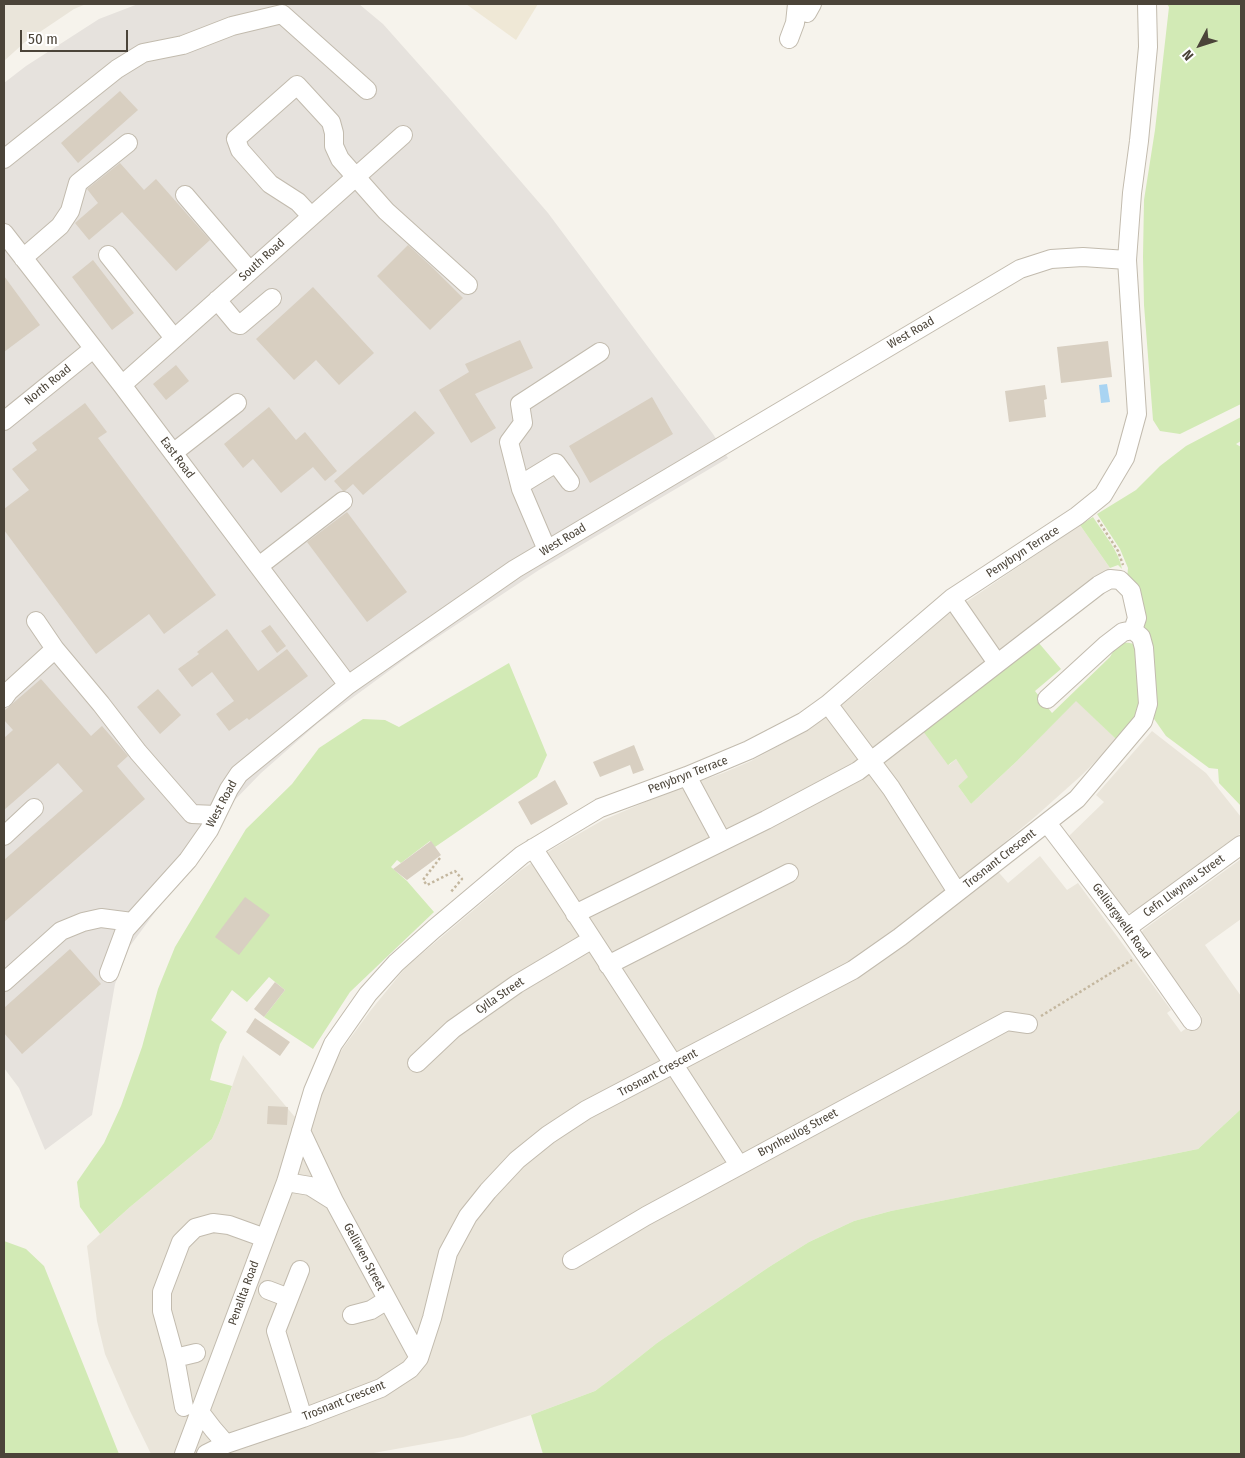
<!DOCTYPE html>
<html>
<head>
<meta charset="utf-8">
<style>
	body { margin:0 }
	#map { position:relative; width:1245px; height:1458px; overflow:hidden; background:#f6f3ec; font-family:"Fira Sans Condensed",sans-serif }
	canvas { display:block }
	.frame { position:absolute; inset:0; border:5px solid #4b4439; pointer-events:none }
	.north { position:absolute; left:1175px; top:20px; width:50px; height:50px; -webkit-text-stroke:4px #fff; paint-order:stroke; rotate:230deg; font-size:14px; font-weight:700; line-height:20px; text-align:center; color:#4b4439 }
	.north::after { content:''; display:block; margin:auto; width:18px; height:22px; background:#4b4439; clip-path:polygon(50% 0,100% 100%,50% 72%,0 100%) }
	.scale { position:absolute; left:20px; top:30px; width:108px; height:22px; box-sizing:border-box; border:2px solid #4b4439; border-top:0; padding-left:6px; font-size:15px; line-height:18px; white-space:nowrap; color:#4b4439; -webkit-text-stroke:4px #fff; paint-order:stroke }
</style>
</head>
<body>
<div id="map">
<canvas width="1245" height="1458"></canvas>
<div class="frame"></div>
<div class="north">N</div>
<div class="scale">50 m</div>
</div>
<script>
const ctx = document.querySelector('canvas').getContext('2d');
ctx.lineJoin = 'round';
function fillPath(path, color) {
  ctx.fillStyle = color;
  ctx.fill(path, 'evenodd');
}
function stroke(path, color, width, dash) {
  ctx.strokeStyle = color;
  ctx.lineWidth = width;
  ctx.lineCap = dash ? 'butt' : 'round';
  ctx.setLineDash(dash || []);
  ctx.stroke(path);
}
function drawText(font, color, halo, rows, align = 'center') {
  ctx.font = font + ' "Fira Sans Condensed",sans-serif';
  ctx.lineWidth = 5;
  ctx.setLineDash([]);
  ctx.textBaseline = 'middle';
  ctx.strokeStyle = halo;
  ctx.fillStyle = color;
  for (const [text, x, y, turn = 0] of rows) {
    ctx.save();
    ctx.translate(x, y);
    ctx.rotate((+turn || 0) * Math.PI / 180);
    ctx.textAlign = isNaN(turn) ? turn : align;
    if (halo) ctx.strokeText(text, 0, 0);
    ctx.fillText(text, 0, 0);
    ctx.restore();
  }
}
const residential = new Path2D(`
	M4 4H86L74 9 25 42 4 61Z
	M1080 525 1110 568 987 666 949 765 956 759 969 777 958 786 971 804 1017 761 1076 700 1117 740 1083 774 1036 816 986 858 1008 883 1040 856 1067 890 1078 883 1171 1010 1167 1013 1181 1032 1202 1017 1188 998 1184 1001 1139 939 1143 930 1241 859V919L1205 945 1241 996V1109L1198 1149 891 1211 854 1221 809 1242 769 1267 657 1343 618 1374 595 1391 531 1415 463 1437 368 1454H151L130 1411 105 1354 97 1321 87 1246 130 1207 212 1139 220 1121 243 1055 294 1116 313 1123 326 1080 343 1048 371 1010 406 967 521 870 554 848 603 820 669 792 723 773 751 761 795 737 822 720 862 689 947 615Z
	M1152 731 1206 773 1241 817V833L1133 913 1124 912 1069 836 1104 802 1096 795Z`);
const industrial = new Path2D(`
	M138 4H359L383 24 448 97 548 213 713 434 728 458 539 570 412 654 318 723 261 773 227 808 167 896 130 946 115 984 92 1115 45 1150 19 1088 4 1068V83L26 66 99 19Z`);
const education = new Path2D(`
	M466 4H538L516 40Z`);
const green = new Path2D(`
	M1167 4H1241V404L1180 434 1160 431 1153 420 1144 305 1143 257 1144 200 1155 130 1169 7Z
	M1241 417V441L1236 444 1241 447V806L1219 783 1218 769 1209 768 1166 736 1152 716 1138 627 1127 579 1128 568 1120 549 1097 514 1136 490 1160 466 1186 446Z
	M1093 517C1103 533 1119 551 1122 569L1118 565 1110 568 1080 525Z
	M1038 642 1061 669 1035 691 1052 713 1110 657C1116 646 1120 640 1134 644L1139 653 1144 701 1139 715 1117 740 1076 701 1017 761 971 804 958 786 968 777 956 759 948 765 923 731Z
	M509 663 547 755 537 777 435 847 430 841 401 863 397 860 391 867 407 881 434 912 350 992 313 1049 264 1017 285 990 269 977 247 1002 232 990 211 1020 227 1032 220 1044 210 1080 232 1086 220 1121 212 1139 130 1207 100 1234 80 1207 77 1182 104 1143 121 1106 142 1047 158 989 175 947 246 829 292 784 319 748 363 719 385 720 399 727Z
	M1241 1109V1454H543L531 1415 595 1391 618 1374 657 1343 769 1267 809 1242 854 1221 891 1211 1198 1149Z
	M4 1241 26 1249 44 1266 119 1454H4Z`);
const water = new Path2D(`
	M1107 384 1110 402 1101 403 1099 385Z`);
const building = new Path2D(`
	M120 91 138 110 78 163 61 143Z
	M120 163 144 190 156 179 210 240 176 271 122 212 89 240 75 223 98 203 87 189Z
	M408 245 433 268 463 298 430 330 377 276Z
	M93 260 134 313 112 330 72 277Z
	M4 276 40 325 4 352Z
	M313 287 374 353 339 385 316 360 294 380 256 339Z
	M520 340 533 368 475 394 496 428 471 443 439 390 469 372 465 364Z
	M1108 341 1112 377 1061 383 1057 347Z
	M176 365 189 381 166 400 153 384Z
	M1045 385 1047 399 1044 400 1046 417 1009 422 1005 391Z
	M652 397 673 434 590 483 569 446Z
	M85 403 107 432 98 438 216 595 164 634 149 614 96 654 4 530V509L29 490 12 469 37 450 32 443Z
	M269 407 296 440 305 432 337 471 325 481 313 467 281 493 253 459 243 468 224 444Z
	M415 411 435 433 363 495 353 484 345 491H343L334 481Z
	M347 512 407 592 367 622 307 542Z
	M270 625 286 646 277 653 261 631Z
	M227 629 258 671 287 649 308 676 249 720 247 718 229 731 216 714 234 701 212 672 192 687 178 669 199 654 197 652Z
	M41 679 91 736 102 726 122 749 128 756 117 766 145 799 4 922V860L83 791 58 763 4 810V738L13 730 4 720V711Z
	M158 689 181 715 160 734 137 707Z
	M634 745 644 770 633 774 630 765 600 777 593 762Z
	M555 780 568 804 531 825 518 802Z
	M431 841 441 855 407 880 393 869Z
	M245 897 270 915 239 955 215 937Z
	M70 949 101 984 22 1054 4 1033V1008Z
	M275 982 285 990 264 1017 254 1009Z
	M255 1018 290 1042 280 1056 246 1032Z
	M268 1106 288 1107 287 1125 267 1124Z`);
const path = new Path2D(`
	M1098 520 1118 551 1123 565
	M440 858 423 880 427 885 455 871 462 879 450 893
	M1041 1016 1132 960`);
const minor = new Path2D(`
	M807 13 812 4
	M789 39 795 23 797 4
	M4 159 117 69 143 53 183 45 232 26 282 14 367 90
	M185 195 250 271
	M311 216 298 202 270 184 240 150 236 139 297 85 331 122 334 133V146L340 159 386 211 468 285
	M4 233 122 385 348 685
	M108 255 174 338
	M23 258 60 226 70 211 78 183 128 143
	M217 300 237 324 240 325 272 298
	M122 385 403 135
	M4 421 93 349
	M173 453 237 403
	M520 485 556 463 570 482
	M547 550 521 489 509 442 523 423 520 404 600 352
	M259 566 343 501
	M952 598 997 663
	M36 621 55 649 101 704 138 752 192 814 216 815
	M4 698 9 691 55 649
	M828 704 891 788 957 892
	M687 776 722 841
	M1047 823 1127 928 1192 1021
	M4 836 34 808
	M533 848 739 1165
	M575 914 766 820 858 771 1099 585 1110 579 1120 580 1131 591 1137 618 1133 630
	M1127 928 1241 845
	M608 965 789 873
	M109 973 125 930 188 860 209 830 229 789 239 774 348 685 515 569 1020 269 1051 259 1083 257 1127 260
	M4 982 61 931 83 922 101 918 132 922
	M417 1063 453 1029 517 984 591 940
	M301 1131 334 1201
	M286 1182 310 1186 334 1201 419 1358
	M572 1260 646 1216 1007 1021 1028 1024
	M300 1270 276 1331 303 1418
	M268 1290 289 1298
	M352 1315 371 1310 387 1300
	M175 1358 162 1311V1292L181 1242 195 1228 213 1223 229 1225 265 1238
	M184 1407 175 1358 196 1353
	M200 1412 213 1429 226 1444 206 1454
	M226 1444 303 1418 381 1388 410 1369 419 1358 432 1318 448 1253 468 1216 488 1191 517 1160 548 1135 586 1110 853 970 900 937 1077 799 1143 721 1148 704 1144 648 1141 637 1133 630 1123 632 1106 645 1047 699
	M184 1454 286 1182 313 1091 333 1044 368 994 396 963 434 929 522 855 600 808 687 776 749 750 803 722 828 704 952 598 1077 516 1103 495 1125 458 1137 414 1127 260 1132 193 1139 141 1148 47 1147 4`);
const streetNames = [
	["South Road",262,260,-42],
	["West Road",911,333,-30],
	["North Road",48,385,-39],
	["East Road",177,458,53],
	["West Road",563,540,-31],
	["Penybryn Terrace",1023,552,-33],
	["Penybryn Terrace",688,775,-21],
	["West Road",222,804,-62],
	["Trosnant Crescent",1000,859,-38],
	["Cefn Llwynau Street",1184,886,-36],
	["Gelliargwellt Road",1121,921,54],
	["Cylla Street",500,996,-34],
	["Trosnant Crescent",658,1073,-28],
	["Brynheulog Street",798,1133,-28],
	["Gelliwen Street",364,1257,62],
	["Penallta Road",244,1293,-70],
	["Trosnant Crescent",344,1401,-22]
];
fillPath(residential, '#eae5da');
fillPath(industrial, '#e6e2dd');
fillPath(education, '#efe8d6');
fillPath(green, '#d2eab5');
fillPath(water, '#a9d4f2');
fillPath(building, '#d8cfc1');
stroke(minor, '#c2bbae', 20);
stroke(path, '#c4b79f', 2.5, [2.5, 2.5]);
stroke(minor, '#fff', 18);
drawText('12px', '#4b4439', '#fff', streetNames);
</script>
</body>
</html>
